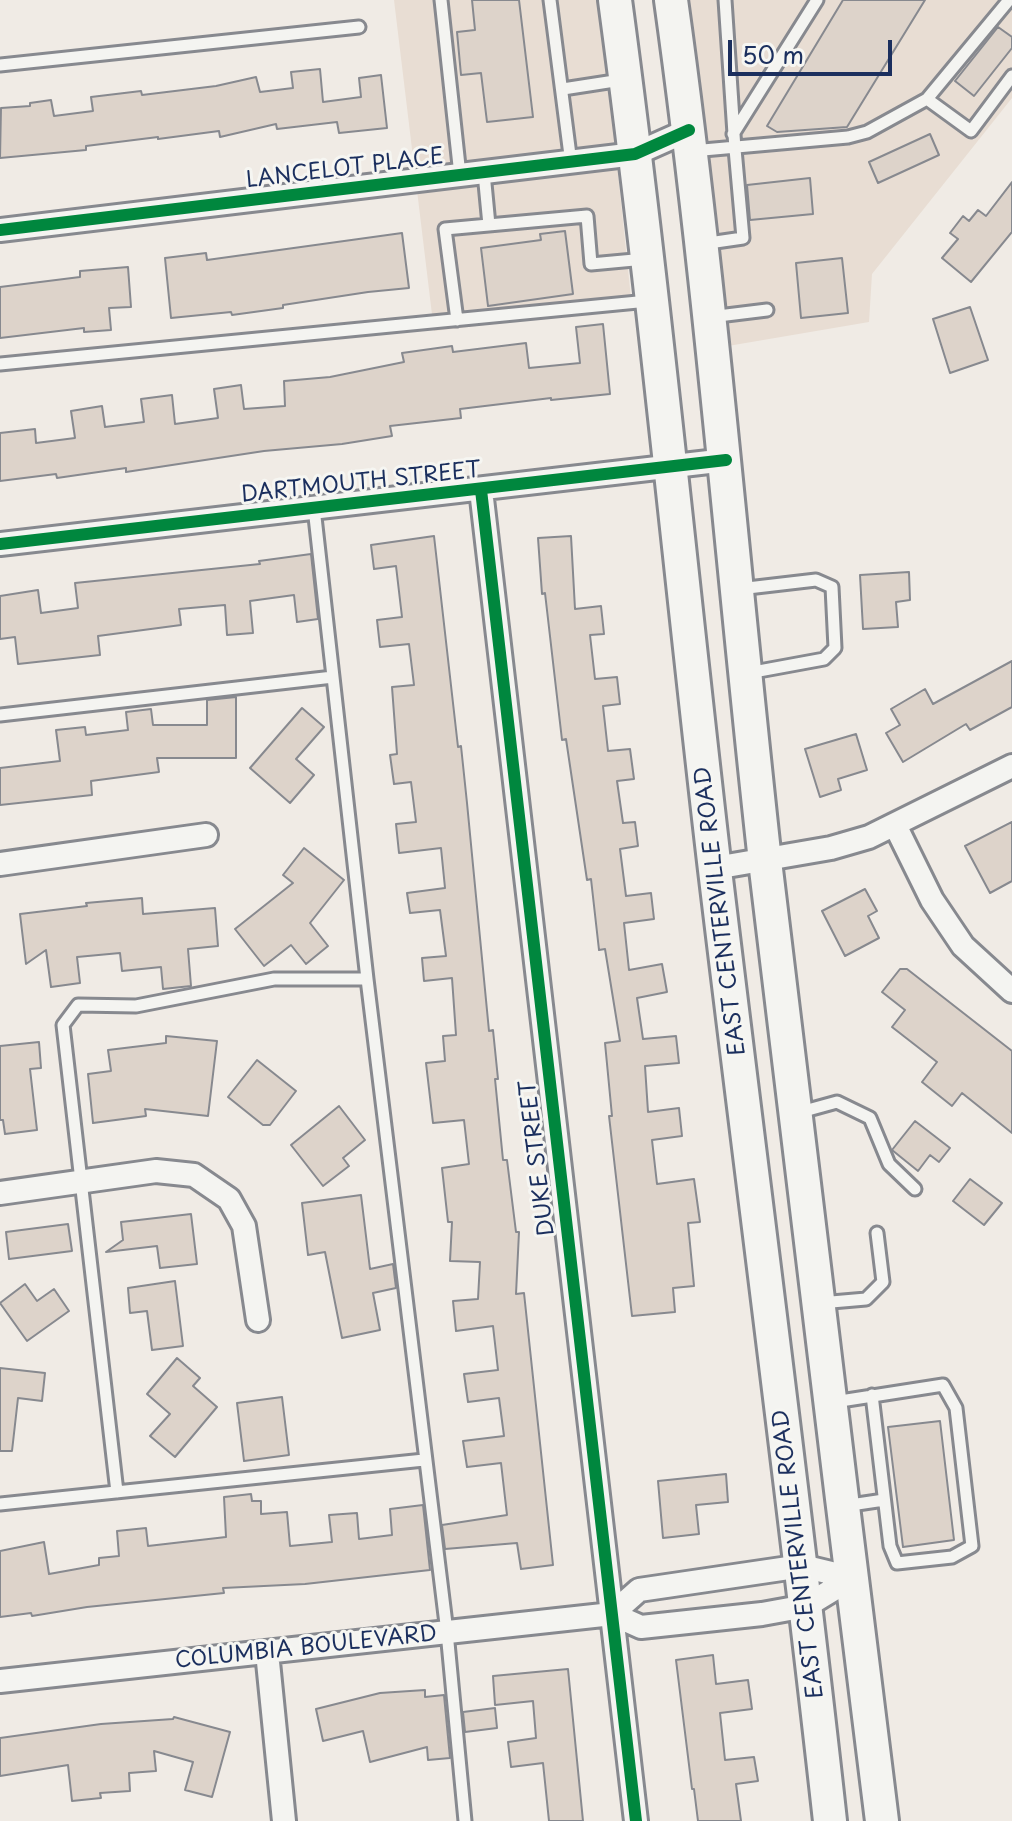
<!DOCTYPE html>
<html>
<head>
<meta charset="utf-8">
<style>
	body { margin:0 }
	#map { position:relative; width:1012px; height:1821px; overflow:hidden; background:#f0ebe5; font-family:"Playpen Sans",sans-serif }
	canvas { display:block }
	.scale { position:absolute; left:728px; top:40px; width:164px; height:36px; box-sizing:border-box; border:4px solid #1b2f5e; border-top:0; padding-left:10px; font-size:24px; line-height:28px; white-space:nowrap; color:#1b2f5e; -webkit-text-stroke:6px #f6f6f2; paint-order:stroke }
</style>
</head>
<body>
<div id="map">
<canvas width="1012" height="1821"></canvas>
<div class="scale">50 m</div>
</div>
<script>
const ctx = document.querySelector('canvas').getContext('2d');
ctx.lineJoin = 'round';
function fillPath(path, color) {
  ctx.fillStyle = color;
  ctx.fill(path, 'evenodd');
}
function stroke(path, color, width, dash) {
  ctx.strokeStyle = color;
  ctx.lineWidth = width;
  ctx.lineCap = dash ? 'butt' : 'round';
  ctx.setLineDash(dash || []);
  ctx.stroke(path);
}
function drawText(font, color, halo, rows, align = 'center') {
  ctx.font = font + ' "Playpen Sans",sans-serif';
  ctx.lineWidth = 6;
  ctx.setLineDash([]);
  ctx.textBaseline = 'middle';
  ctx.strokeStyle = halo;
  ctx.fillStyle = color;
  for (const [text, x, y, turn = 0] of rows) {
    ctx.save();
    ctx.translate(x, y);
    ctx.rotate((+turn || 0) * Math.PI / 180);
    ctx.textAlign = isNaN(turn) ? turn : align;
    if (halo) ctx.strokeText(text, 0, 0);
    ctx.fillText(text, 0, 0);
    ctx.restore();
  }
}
const built = new Path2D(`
	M394 0H600L632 308 434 331Z
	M686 0H1012V98L872 274 869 322 728 346Z`);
const building = new Path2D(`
	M472 0H519L533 117 487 122 481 73 461 75 457 32 475 30Z
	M843 0H925L847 127 777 132 767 126Z
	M998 27 1012 37V48L974 96 955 81Z
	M320 69 323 102 361 97 359 78 381 75 387 128 339 133 337 122 277 129 276 124 220 137 219 131 158 139V137L86 146V150L0 158 1 108 30 106V103L51 100 54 116 93 111 91 97 141 91 142 95 216 86 256 77 260 92 293 88 291 72Z
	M930 134 939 155 878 183 869 162Z
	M810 178 813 214 750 220 747 185Z
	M1012 182V232L971 282 942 258 958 239 950 233 963 216 969 221 978 210 986 216Z
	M565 231 573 294 488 306 481 248 541 240 540 234Z
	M402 233 409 288 368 292 283 305V308L232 315 231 312 171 318 165 258 206 253 207 260Z
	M842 258 848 313 801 318 796 263Z
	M128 267 131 307 109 308 111 330 84 332V328L0 338V287L80 277V271Z
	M970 307 988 360 950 373 933 319Z
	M603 324 610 394 551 400V398L460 409 461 418 390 426 392 436 342 444 264 451 126 472V468L57 478 56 474 0 481V433L35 429 36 443 75 438 71 411 102 406 105 427 144 422 141 399 172 395 175 424 218 418 214 389 241 385 244 409 285 406 284 381 330 377 404 362 402 353 452 346 453 352 526 343 529 368 580 363 576 327Z
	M434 536 458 747 461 746 467 803 489 1031 493 1030 498 1079H495L503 1160H507L516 1232H519L516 1294 524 1293 553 1565 521 1569 517 1543 445 1549 442 1525 507 1515 501 1463 467 1467 463 1441 504 1436 499 1398 468 1402 464 1374 498 1370 493 1326 456 1331 453 1301 478 1299 480 1262 450 1261 452 1222H448L442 1168 469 1164 464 1120 433 1123 426 1063 445 1061 443 1036 456 1035 452 978 424 981 422 958 446 956 440 910 410 913 407 893 445 888 441 848 399 853 396 824 416 822 411 782 394 784 390 755 397 754 392 687 414 685 409 644 380 647 377 620 402 617 396 566 374 569 371 545Z
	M571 536 575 609 601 606 604 634 590 635 595 679 617 677 620 704 603 706 608 751 630 749 634 779 617 781 623 823 635 822 638 846 620 849 626 896 651 893 654 919 624 923 629 970 662 964 667 992 637 998 643 1039 676 1036 679 1063 645 1066 648 1112 679 1108 682 1136 652 1140 657 1184 694 1179 700 1222 688 1223 694 1286 673 1288 675 1312 632 1316 609 1116H612L605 1043 620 1041 605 949 599 950 591 879 587 880 566 739 562 740 545 593 542 594 538 538Z
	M311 554 318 619 297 622 294 595 250 601 253 633 227 635 225 605 179 609 181 625 98 636 100 655 18 664 15 637 0 639V596L38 590 41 613 78 608 75 583 260 564 259 561Z
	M909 572 910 600 896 602 898 627 863 629 860 575Z
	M1012 661V707L970 730 966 724 903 762 886 733 900 725 891 709 925 689 933 704Z
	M236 697V758H157L159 772 91 781 92 795 0 805V768L60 761 56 730 85 727 86 735 128 730 126 712 151 709 153 725H207V700Z
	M302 708 324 727 296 759 314 775 290 803 250 768Z
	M856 734 867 770 838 779 841 790 820 797 805 749Z
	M1012 822V881L990 893 965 846Z
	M304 848 344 880 310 923 328 946 306 964 291 945 264 966 235 929 293 883 283 875Z
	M865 889 877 911 868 916 879 938 845 956 822 911Z
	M142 898 143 914 215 908 218 946 188 949 191 986 163 989 161 967 122 971 120 953 77 957 80 983 51 987 46 950 26 964 20 914 87 906 86 903Z
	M900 969H907L1012 1051V1133L962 1093 952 1106 922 1082 937 1062 892 1027 905 1010 882 992Z
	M166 1036 217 1041 208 1116 145 1109 146 1116 93 1123 88 1074 111 1071 108 1050 166 1043Z
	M39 1042 41 1068 30 1069 37 1130 5 1134 3 1120H0V1046Z
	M257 1060 296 1091 270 1125H263L228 1097Z
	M339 1106 365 1140 343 1158 349 1166 323 1186 291 1145Z
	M915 1121 950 1148 939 1162 930 1155 918 1171 892 1150Z
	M970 1179 1002 1203 984 1225 953 1201Z
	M361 1195 370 1269 393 1264 396 1288 373 1293 380 1330 342 1338 325 1252 308 1255 302 1203Z
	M191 1214 197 1264 160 1268 157 1246 106 1252 123 1240 121 1222Z
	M68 1224 72 1251 9 1259 6 1232Z
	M175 1281 183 1346 152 1350 147 1311 130 1313 128 1288Z
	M25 1284 37 1301 54 1289 69 1311 27 1341 0 1303Z
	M177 1358 200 1378 193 1386 217 1407 175 1457 150 1436 170 1414 147 1394Z
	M0 1368 45 1373 42 1401 18 1398 12 1451H0Z
	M282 1397 289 1455 244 1461 237 1403Z
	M940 1421 954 1540 903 1547 888 1427Z
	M726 1474 728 1502 696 1505 699 1534 663 1538 658 1481Z
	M251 1494 252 1501H261V1514L287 1512 290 1546 332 1542 329 1515 357 1513 359 1539 392 1535 390 1509 423 1505 430 1570 305 1584 223 1588 224 1593 87 1607 32 1616 31 1613 0 1617V1551L44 1542 49 1574 99 1565V1558L119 1556 117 1531 146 1528 148 1546 226 1537 224 1497Z
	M713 1655 716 1684 748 1680 752 1709 720 1713 725 1760 754 1757 758 1781 736 1784 741 1821H698L694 1789H692L676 1660Z
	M568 1669 583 1821H549L543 1763 511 1767 508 1742 536 1738 533 1701 495 1705 493 1676Z
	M425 1690V1697L444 1695 450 1758 428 1760 427 1747 370 1762 363 1731 323 1741 316 1709 380 1693Z
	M495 1708 497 1728 465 1732 463 1712Z
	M174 1717 230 1732 212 1797 185 1790 193 1762 154 1751 156 1771 129 1773 130 1791 100 1793 101 1798 72 1801 68 1765 0 1776V1738L101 1724 173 1719Z`);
const lane = new Path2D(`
	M441 0 460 175
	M550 0 571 163
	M1009 0 927 99 971 131 1012 76
	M0 65 359 27
	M563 89 621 80
	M733 134 817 0
	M692 151 848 137 867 132 927 99
	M484 173 489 225
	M702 244 743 238 735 149 725 0
	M710 317 767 310
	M457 320 445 229 587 216 591 264 645 259
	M0 364 648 301
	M314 508 367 979 447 1632 465 1821
	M739 589 816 580 832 587 835 648 824 659 748 673
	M0 715 333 677
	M797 1113 837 1102 870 1118 889 1164 915 1189
	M820 1303 866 1299 883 1282 877 1233
	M834 1402 943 1385 956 1408 972 1546 952 1557 897 1563 890 1546 872 1395
	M117 1492 63 1025 78 1005 136 1006 274 979H367
	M0 1504 424 1460
	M844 1506 884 1500`);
const street = new Path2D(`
	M0 230 635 154 689 130
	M481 490 636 1821
	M0 544 726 460
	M895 825 932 900 963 946 1012 991
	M0 864 206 835
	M715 868 831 848 869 837 1012 766
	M0 1193 156 1171 194 1175 229 1199 244 1226 258 1320
	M802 1566 852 1578 806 1606 762 1614 641 1627 612 1614 639 1590Z
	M267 1652 284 1821
	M0 1681 612 1614`);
const secondary = new Path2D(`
	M615 0C654 289 681 580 715 870 753 1187 795 1503 830 1821
	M671 0C711 286 733 574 765 861 801 1181 843 1501 882 1821`);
const cycleway = new Path2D(`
	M0 230 635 154 689 130
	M481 490 636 1821
	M0 544 726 460`);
const streetNames = [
	["LANCELOT PLACE",345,169,-7],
	["DARTMOUTH STREET",361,483,-6],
	["EAST CENTERVILLE ROAD",721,911,-97],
	["DUKE STREET",538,1158,-97],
	["EAST CENTERVILLE ROAD",799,1554,-97],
	["COLUMBIA BOULEVARD",306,1648,-6]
];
fillPath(built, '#e8ddd3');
fillPath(building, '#ddd3ca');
stroke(building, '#87898f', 2);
stroke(lane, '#87898f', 17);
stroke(street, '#87898f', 28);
stroke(secondary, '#87898f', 38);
stroke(lane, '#f4f4f1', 11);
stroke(street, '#f4f4f1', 22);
stroke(secondary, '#f4f4f1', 32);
stroke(cycleway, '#00873e', 12);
drawText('22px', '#1b2f5e', '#f6f6f2', streetNames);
</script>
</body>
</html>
